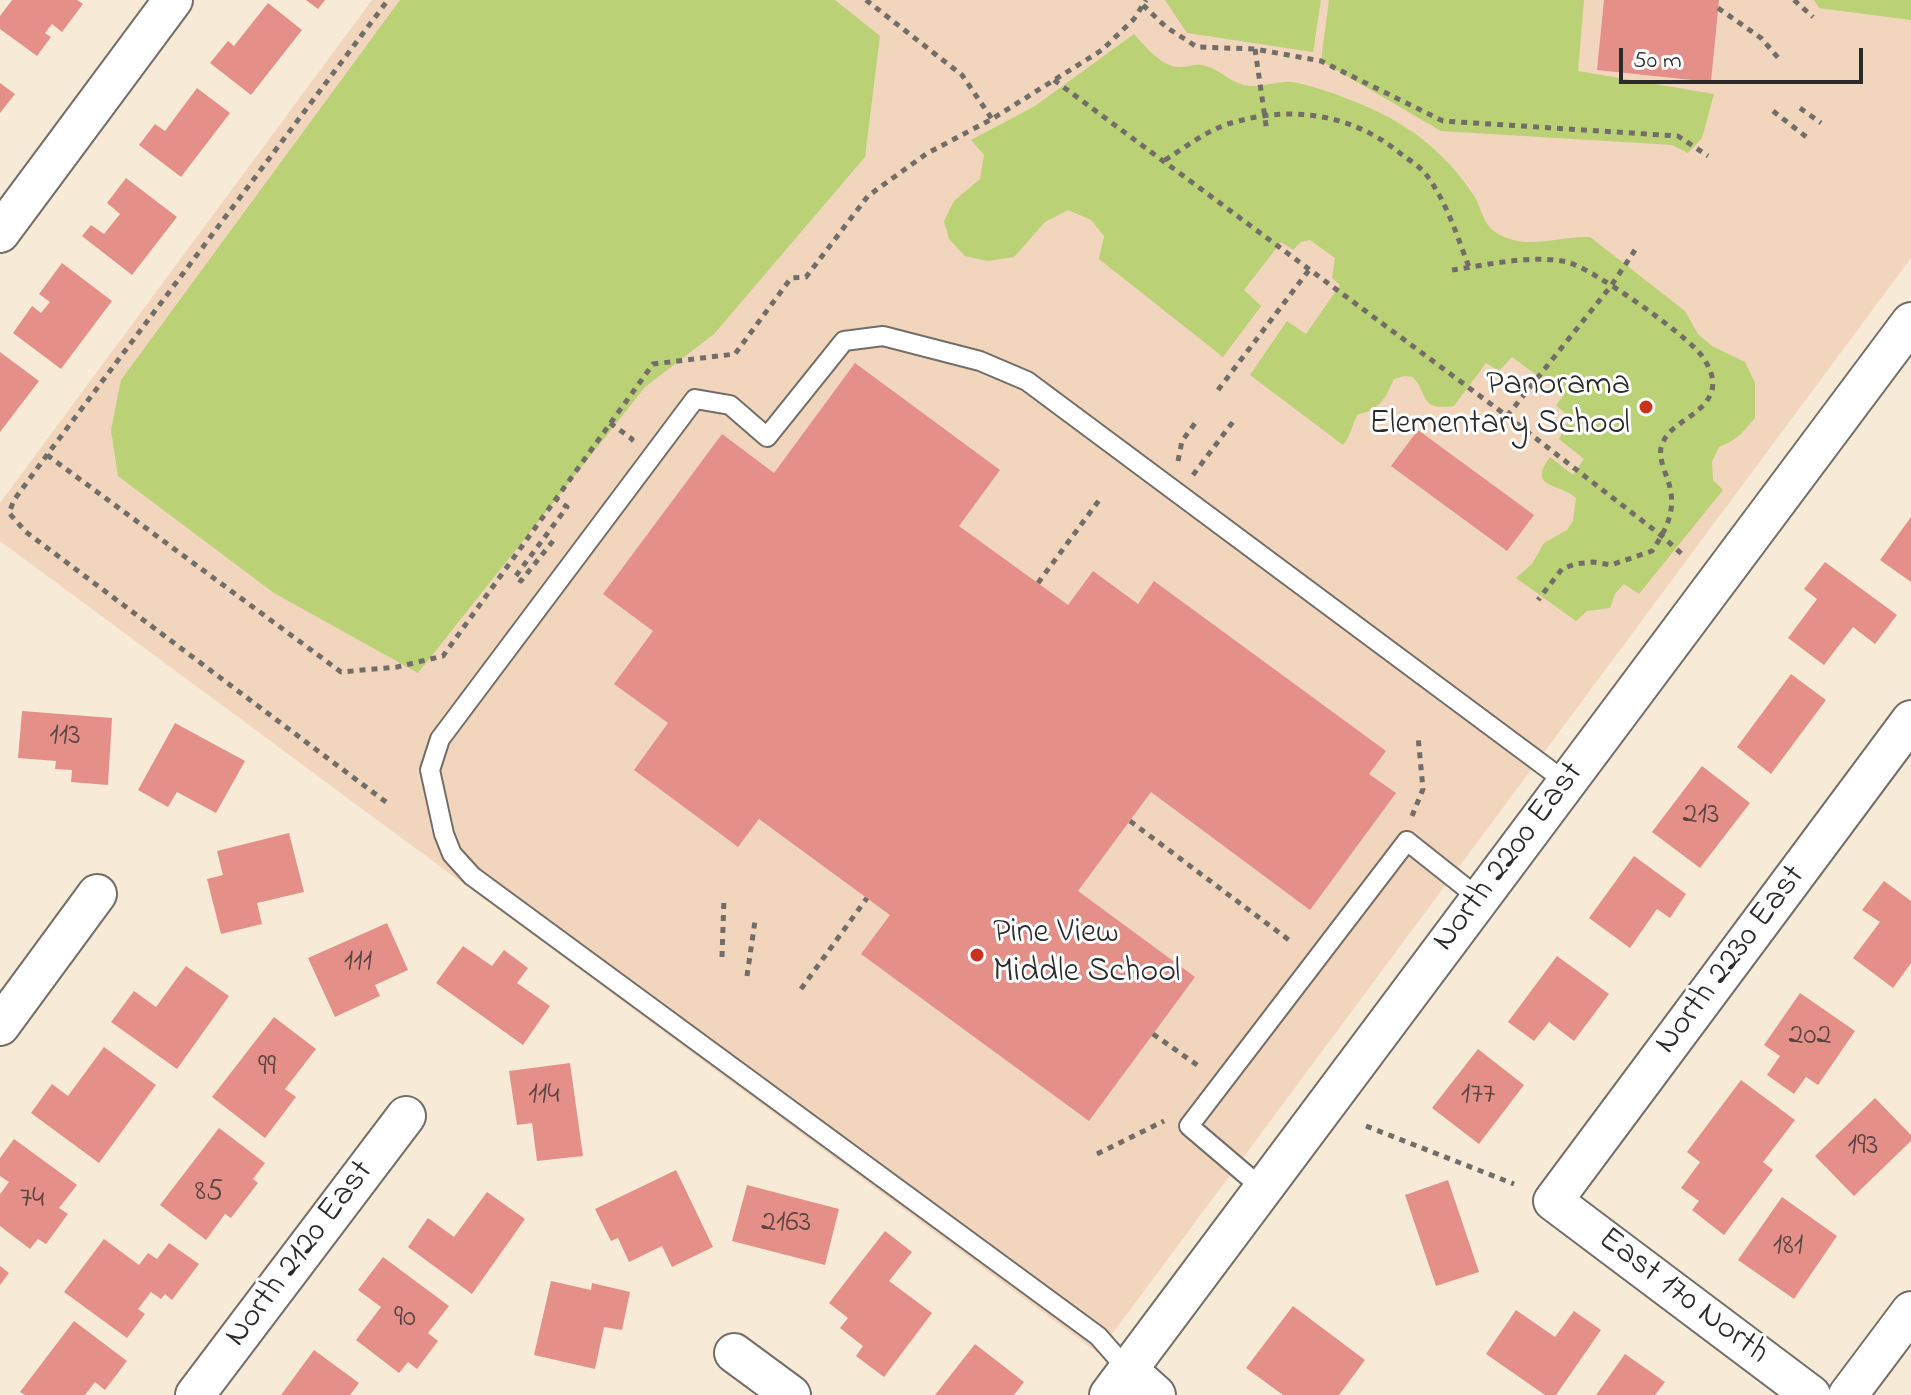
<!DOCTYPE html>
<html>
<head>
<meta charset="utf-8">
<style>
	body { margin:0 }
	#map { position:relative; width:1911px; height:1395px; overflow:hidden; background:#f7ead6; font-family:"Indie Flower",sans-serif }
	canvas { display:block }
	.scale { position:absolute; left:1619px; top:48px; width:244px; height:36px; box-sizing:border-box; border:4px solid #2b2b2b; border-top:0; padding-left:10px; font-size:24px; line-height:28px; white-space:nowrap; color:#2b2b2b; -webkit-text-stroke:6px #fff; paint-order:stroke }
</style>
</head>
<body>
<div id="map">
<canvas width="1911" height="1395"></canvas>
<div class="scale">50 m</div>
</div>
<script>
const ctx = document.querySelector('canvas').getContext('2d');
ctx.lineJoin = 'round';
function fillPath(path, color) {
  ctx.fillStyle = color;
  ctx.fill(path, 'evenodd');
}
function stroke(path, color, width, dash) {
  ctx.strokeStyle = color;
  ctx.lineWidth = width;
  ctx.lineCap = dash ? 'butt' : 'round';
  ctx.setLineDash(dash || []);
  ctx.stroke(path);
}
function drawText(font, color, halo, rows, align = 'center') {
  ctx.font = font + ' "Indie Flower",sans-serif';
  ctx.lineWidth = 6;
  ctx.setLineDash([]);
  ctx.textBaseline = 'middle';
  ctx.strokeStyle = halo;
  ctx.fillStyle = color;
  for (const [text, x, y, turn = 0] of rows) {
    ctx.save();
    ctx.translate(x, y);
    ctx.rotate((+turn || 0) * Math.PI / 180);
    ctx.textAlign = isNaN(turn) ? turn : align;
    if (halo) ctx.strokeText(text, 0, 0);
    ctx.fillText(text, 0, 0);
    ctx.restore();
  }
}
const built = new Path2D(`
	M372 0H1911V258L1098 1353 0 541V503Z`);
const green = new Path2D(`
	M400 0H835L880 36 865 157 714 334 645 387 418 673 274 593 118 476 111 430 121 380Z
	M1165 0H1321L1313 52 1187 33Z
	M1329 0H1584L1578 71 1714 94 1702 138 1688 153 1672 145 1441 131 1321 61Z
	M1814 0H1911V20L1819 8Z
	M1134 34C1146 47 1163 69 1183 67 1188 67 1195 64 1201 65 1219 67 1231 85 1250 86 1264 87 1279 80 1293 82 1319 87 1350 99 1374 110 1415 129 1449 157 1474 196 1483 210 1482 226 1500 235 1529 250 1559 236 1590 237L1685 311 1698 334 1712 346 1745 362 1755 383V418L1741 434 1730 442 1719 447 1712 462 1713 480 1723 490 1639 594 1624 584 1615 594 1610 608 1587 611 1576 621 1516 578 1532 564 1544 543 1567 530 1573 521 1576 498C1561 483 1526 489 1550 457L1573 475 1584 459 1559 439 1570 418 1556 405 1564 395 1512 357 1499 371 1486 363 1454 406C1419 411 1429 395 1413 377L1404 376 1394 379C1385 399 1380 410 1358 414 1351 425 1352 435 1343 445L1250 375 1287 321 1306 334 1340 285 1332 278 1335 258 1310 240 1301 242 1293 250 1281 242 1244 290 1261 306 1223 357 1099 259 1104 236 1091 220 1068 210 1045 222 1014 257 988 261 965 256 949 239 944 221 954 201 980 179 984 155 971 140 1035 106Z`);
const building = new Path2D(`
	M12 0H77L83 4 62 32 52 24 45 33 51 37 37 56 0 29V16Z
	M306 0H325L318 9Z
	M1604 0H1719L1711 82 1597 70Z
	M268 3 302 30 251 95 210 63 228 41 234 46Z
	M0 83 15 94 0 113Z
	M197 88 230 113 181 177 139 145 155 124 165 131Z
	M126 178 177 217 132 275 82 236 91 225 104 234 120 214 107 203Z
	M62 263 112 301 61 369 13 333 32 306 41 313 50 302 39 294Z
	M0 352 39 381 0 432Z
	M855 363 1000 470 959 526 1068 605 1093 571 1138 604 1154 581 1386 751 1369 774 1396 793 1310 910 1151 792 1078 891 1195 977 1089 1121 861 954 890 915 759 819 738 847 634 770 668 723 614 684 653 631 603 594 722 434 774 473Z
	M1418 430 1534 515 1507 551 1391 466Z
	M1911 517V582L1880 560Z
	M1825 562 1897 615 1875 644 1853 627 1824 665 1788 638 1817 599 1804 589Z
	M1791 674 1826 700 1771 774 1737 747Z
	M22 711 112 718 108 785 71 782 72 770 55 769 56 761 18 758Z
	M175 723 245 761 216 813 177 792 168 807 138 790Z
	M1702 766 1750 803 1700 868 1652 832Z
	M289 833 304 892 257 903 262 924 221 934 207 879 223 875 217 851Z
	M1634 856 1686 894 1670 918 1657 909 1630 948 1589 918Z
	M1884 881 1911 901V963L1893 988 1853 958 1880 922 1862 910Z
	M387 923 408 970 375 985 380 996 335 1017 308 958Z
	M463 946 492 966 504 950 528 968 517 983 550 1006 523 1045 436 983Z
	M1557 956 1609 994 1574 1041 1549 1022 1534 1041 1508 1022Z
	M186 966 229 996 177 1069 111 1022 134 991 156 1007Z
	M1800 993 1855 1031 1818 1085 1806 1077 1794 1094 1767 1075 1780 1056 1764 1045Z
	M274 1017 316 1049 285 1089 296 1097 265 1138 212 1097Z
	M104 1047 156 1085 99 1163 31 1113 52 1084 68 1096Z
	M1478 1049 1524 1085 1479 1144 1432 1108Z
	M570 1063 583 1156 537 1161 532 1123 517 1125 509 1071Z
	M1741 1080 1795 1120 1763 1162 1773 1170 1724 1235 1692 1210 1699 1201 1681 1188 1700 1162 1687 1152Z
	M1875 1098 1911 1135V1141L1854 1196 1815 1156Z
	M219 1128 265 1163 253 1179 258 1183 231 1218 225 1214 206 1240 160 1205Z
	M14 1139 77 1185 59 1208 68 1214 46 1244 38 1239 30 1249 0 1226V1194L9 1182 0 1176V1158Z
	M676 1170 713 1247 672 1267 662 1246 629 1262 618 1238 611 1241 595 1209Z
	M1448 1180 1479 1272 1436 1286 1405 1195Z
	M747 1185 839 1209 825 1265 732 1241Z
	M487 1192 525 1219 472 1294 408 1247 428 1218 454 1237Z
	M1782 1197 1837 1236 1794 1299 1738 1260Z
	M885 1231 912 1252 889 1281 932 1313 884 1377 856 1356 863 1346 840 1328 848 1318 829 1303Z
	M104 1239 139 1265 148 1253 157 1259 169 1243 199 1264 172 1300 165 1294 161 1299 151 1292 138 1309 145 1314 127 1338 64 1292Z
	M383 1257 449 1306 428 1333 438 1341 417 1369 408 1362 399 1373 356 1340 381 1307 358 1290Z
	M0 1266 9 1273 0 1285Z
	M551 1281 591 1290 592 1283 630 1292 622 1330 604 1327 595 1369 534 1355Z
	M1293 1306 1365 1360 1339 1395H1283L1246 1368Z
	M1516 1310 1555 1337 1574 1311 1601 1330 1556 1395H1545L1486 1354Z
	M74 1321 127 1361 105 1390 95 1382 85 1395H25L20 1392Z
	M975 1344 1024 1382 1014 1395H935Z
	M314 1350 359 1383 350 1395H281Z
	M1625 1354 1665 1382 1655 1395H1596Z`);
const path = new Path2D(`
	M866 0 962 75 992 119
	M1794 0 1813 17
	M1143 5 1166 27 1197 47 1255 49 1321 61 1443 121 1678 136 1708 156
	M1718 8 1761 38 1781 61
	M1255 49 1267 132
	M1054 80 1507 416 1662 536 1685 557
	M1800 108 1821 123
	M1773 111 1809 139
	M1165 160C1187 146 1210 128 1235 122 1294 105 1354 115 1401 154 1409 160 1419 166 1425 173 1446 200 1457 236 1469 267
	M1452 270C1488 265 1531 254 1567 262 1592 268 1687 335 1702 356 1709 366 1715 378 1712 390 1704 418 1667 421 1661 448 1659 457 1664 469 1667 478 1678 507 1668 527 1652 551L1611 565 1593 562 1575 564 1562 569 1538 600
	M1218 390 1309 270
	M1507 416 1611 286 1635 250
	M610 423 632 439 630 441
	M47 455 341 672 397 667 443 656 653 364 735 354 791 278 806 277 868 196 926 154 992 119 1102 50 1134 19 1146 0
	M1178 461 1182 441 1196 422
	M1193 475 1235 419
	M553 541 521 581 515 577 567 507 556 499
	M1038 583 1100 499
	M386 802 26 532 9 513 14 500 47 455 388 0
	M1412 816 1423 789 1418 736
	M1130 821 1293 943
	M722 957 724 898
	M747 976 755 921
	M801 989 867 898
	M1153 1034 1200 1067
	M1366 1126 1514 1184
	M1097 1154 1164 1121`);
const lane = new Path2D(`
	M1263 1189 1189 1126 1407 841 1480 899
	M1127 1369 1098 1336 472 876 452 854 444 834 430 770 440 739 695 399 730 405 767 437 844 341 883 336 980 361 1027 381 1566 782`);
const street = new Path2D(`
	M0 233 173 0
	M0 1026 97 894
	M734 1353 791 1395
	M1127 1369 1156 1395
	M195 1395 406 1116
	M1109 1395 1911 322
	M1811 1395 1553 1201 1911 720
	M1848 1395 1911 1311`);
const markers = [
	[1646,407,8,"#c8321e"],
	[977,955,8,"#c8321e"]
];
const numberNames = [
	["113",65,738],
	["213",1701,817],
	["111",358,964],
	["202",1810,1038],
	["99",267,1069],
	["114",544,1097],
	["177",1478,1097],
	["193",1863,1148],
	["85",209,1194],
	["74",32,1201],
	["2163",786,1225],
	["181",1788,1248],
	["90",405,1320]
];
const poiNames = [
	["Panorama",1630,387],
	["Elementary School",1630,426],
	["Pine View",993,935,"left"],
	["Middle School",993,974,"left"]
];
const streetNames = [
	["North 2200 East",1510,858,-53],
	["North 2230 East",1732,961,-53],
	["North 2120 East",301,1255,-53],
	["East 170 North",1682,1298,37]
];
fillPath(built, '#f1d5bd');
fillPath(green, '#bbd176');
fillPath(building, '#e49088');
stroke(lane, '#726e67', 22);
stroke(street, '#726e67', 42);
stroke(path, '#726e67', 5, [6, 6]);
stroke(lane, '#fff', 18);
stroke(street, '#fff', 38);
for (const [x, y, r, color] of markers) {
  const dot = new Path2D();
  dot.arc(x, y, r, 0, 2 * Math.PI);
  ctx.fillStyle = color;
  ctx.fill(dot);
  stroke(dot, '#fff', 3);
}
drawText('30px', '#594442', null, numberNames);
drawText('34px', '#2b2b2b', '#fff', poiNames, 'right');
drawText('34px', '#2b2b2b', '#fff', streetNames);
</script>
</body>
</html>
